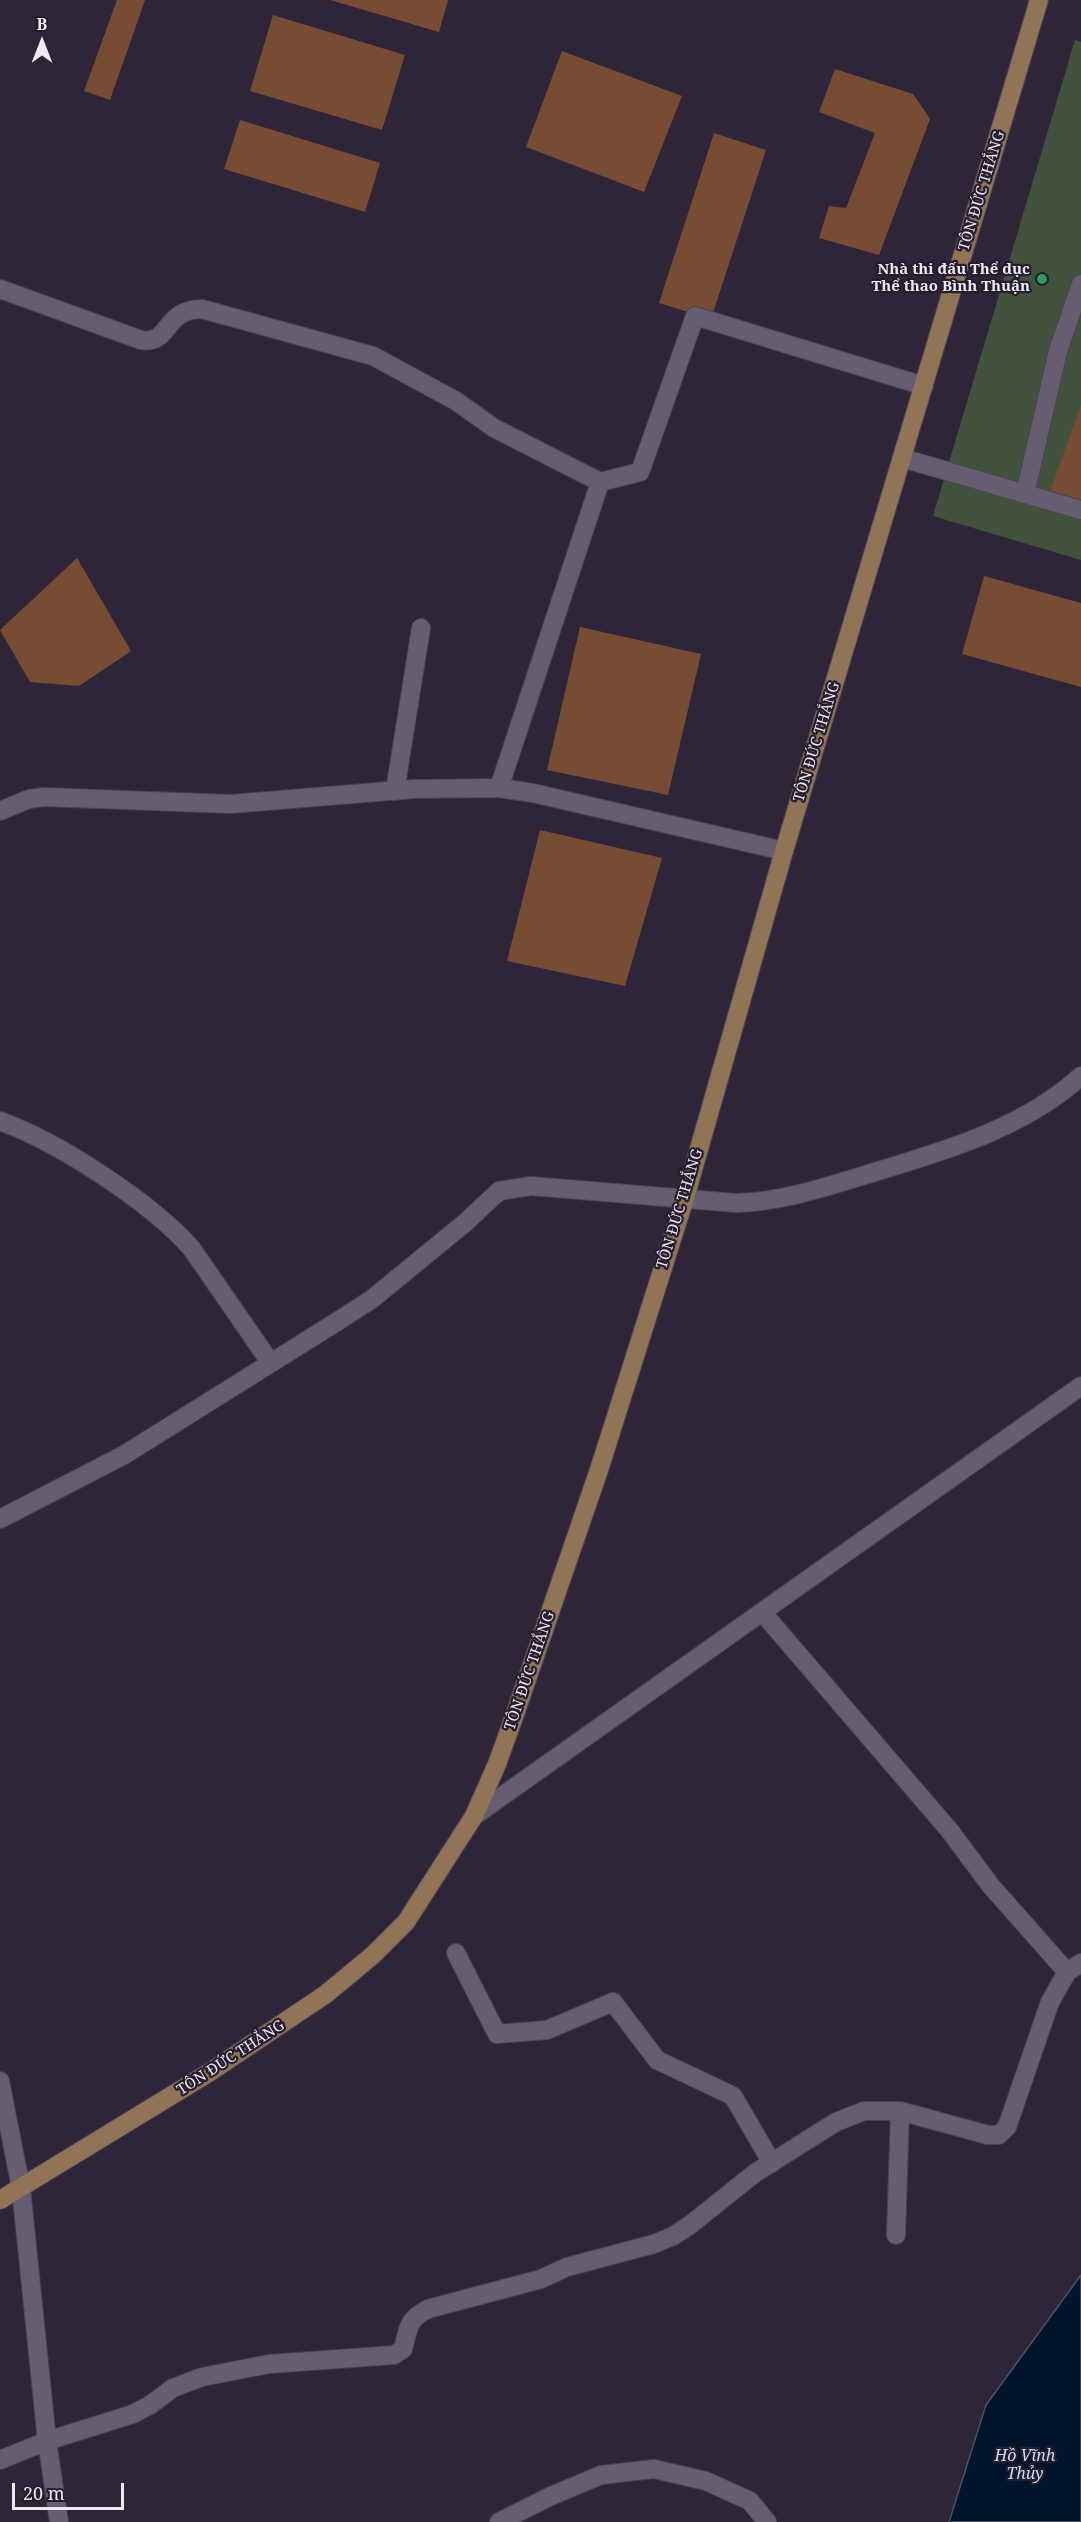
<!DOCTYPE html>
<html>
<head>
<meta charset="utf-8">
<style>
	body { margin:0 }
	#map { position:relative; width:1081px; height:2522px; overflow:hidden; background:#2f2539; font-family:"Noto Serif",serif }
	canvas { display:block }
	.north { position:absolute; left:12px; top:12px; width:60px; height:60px; -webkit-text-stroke:4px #251c2e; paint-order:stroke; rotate:0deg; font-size:16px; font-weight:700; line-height:24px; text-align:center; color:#efe9f6 }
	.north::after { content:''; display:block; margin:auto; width:21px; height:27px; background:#efe9f6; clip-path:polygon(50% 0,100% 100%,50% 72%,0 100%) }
	.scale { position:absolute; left:12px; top:2483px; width:112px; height:27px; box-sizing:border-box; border:3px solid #efe9f6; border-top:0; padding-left:8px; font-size:18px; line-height:21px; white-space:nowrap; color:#efe9f6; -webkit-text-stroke:4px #251c2e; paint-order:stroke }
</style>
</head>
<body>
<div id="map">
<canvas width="1081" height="2522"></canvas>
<div class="north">B</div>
<div class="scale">20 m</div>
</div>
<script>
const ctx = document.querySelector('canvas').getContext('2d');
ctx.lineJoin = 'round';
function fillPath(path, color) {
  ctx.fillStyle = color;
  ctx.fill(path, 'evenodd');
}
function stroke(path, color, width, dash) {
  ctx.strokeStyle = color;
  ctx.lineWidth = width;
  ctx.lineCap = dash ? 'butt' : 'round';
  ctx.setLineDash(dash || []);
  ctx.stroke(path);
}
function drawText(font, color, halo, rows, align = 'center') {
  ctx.font = font + ' "Noto Serif",serif';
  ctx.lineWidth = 4.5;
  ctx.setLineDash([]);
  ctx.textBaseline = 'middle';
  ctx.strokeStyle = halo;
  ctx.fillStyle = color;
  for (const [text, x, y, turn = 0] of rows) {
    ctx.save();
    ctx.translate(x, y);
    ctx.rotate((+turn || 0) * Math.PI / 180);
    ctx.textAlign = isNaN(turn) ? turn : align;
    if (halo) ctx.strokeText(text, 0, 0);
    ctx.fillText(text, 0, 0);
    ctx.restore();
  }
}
const green = new Path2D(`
	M1075 40 1081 42V560L933 516Z`);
const water = new Path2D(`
	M1081 2275V2522H949L986 2405Z`);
const building = new Path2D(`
	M117 0H145L110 100 84 91Z
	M330 0H448L439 32Z
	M273 15 405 55 382 130 250 91Z
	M562 51 682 96 644 192 526 147Z
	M835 69 913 94 930 119 879 255 819 238 829 206 846 208 875 133 819 112Z
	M240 120 380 163 365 212 224 169Z
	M714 133 766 150 711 319 659 303Z
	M1081 405V503L1050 492Z
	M77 558 131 651 79 686 30 682 0 630Z
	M984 576 1081 603V687L962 654Z
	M580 627 701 654 668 795 547 770Z
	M540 830 662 858 625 986 507 961Z`);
const lane = new Path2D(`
	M0 289 141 340C171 345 163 309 202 309L373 356 456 401 494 428 600 482 640 472 695 316 924 386
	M902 458 1081 510
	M1025 494 1058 351 1081 284
	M499 788 600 482
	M395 791 421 628
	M456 1953 497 2034 547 2030 613 2002 657 2060 733 2096 772 2163
	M499 2522 551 2496 601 2475 654 2469 706 2481 750 2501 767 2522`);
const street = new Path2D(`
	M0 811 29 799 44 797 231 804 413 789 499 788 533 793 784 851
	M0 1121C58 1142 151 1202 192 1249L270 1362
	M0 1519 124 1455 338 1321 372 1299 466 1222 499 1191 531 1186 736 1203C781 1202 822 1188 865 1175 940 1152 1022 1130 1081 1076
	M762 1612 950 1831 991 1886 1067 1972
	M474 1816 1081 1386
	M0 2081 21 2188 47 2441 59 2522
	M896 2235 900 2111
	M0 2460 47 2441 133 2414 150 2405 173 2388 202 2377 269 2364 394 2355 403 2349C409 2327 407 2320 428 2309L541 2279 567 2267 654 2244 673 2236 690 2225 755 2173 836 2122 864 2111H900L988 2135H999L1007 2127 1050 2002 1067 1972 1081 1963`);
const secondary = new Path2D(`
	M0 2200 210 2072 326 1994 373 1955 406 1922 474 1816 497 1764 514 1717 599 1470 685 1198 784 851 1039 0`);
const markers = [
	[1042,279,6,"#2e9e5b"]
];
const streetNames = [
	["TÔN ĐỨC THẮNG",982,191,-73],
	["TÔN ĐỨC THẮNG",817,742,-73],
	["TÔN ĐỨC THẮNG",680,1209,-73],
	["TÔN ĐỨC THẮNG",530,1671,-71],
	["TÔN ĐỨC THẮNG",231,2058,-33]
];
const poiNames = [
	["Nhà thi đấu Thể dục",1030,270],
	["Thể thao Bình Thuận",1030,287]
];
const waterNames = [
	["Hồ Vĩnh",1025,2456],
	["Thủy",1025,2474]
];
fillPath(green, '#42533d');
fillPath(water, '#00142b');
stroke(water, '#485468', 1.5);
fillPath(building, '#774c32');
stroke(lane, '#4b4353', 20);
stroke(street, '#4b4353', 20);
stroke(secondary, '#4b4353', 20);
stroke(lane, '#675d73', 18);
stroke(street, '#675d73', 18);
stroke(secondary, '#917456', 18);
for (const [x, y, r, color] of markers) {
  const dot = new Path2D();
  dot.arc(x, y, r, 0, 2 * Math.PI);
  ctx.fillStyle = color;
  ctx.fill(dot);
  stroke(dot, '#251c2e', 2);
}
drawText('15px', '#efe9f6', '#251c2e', streetNames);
drawText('bold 15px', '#efe9f6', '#251c2e', poiNames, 'right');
drawText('italic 16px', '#cadef6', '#251c2e', waterNames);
</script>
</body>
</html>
